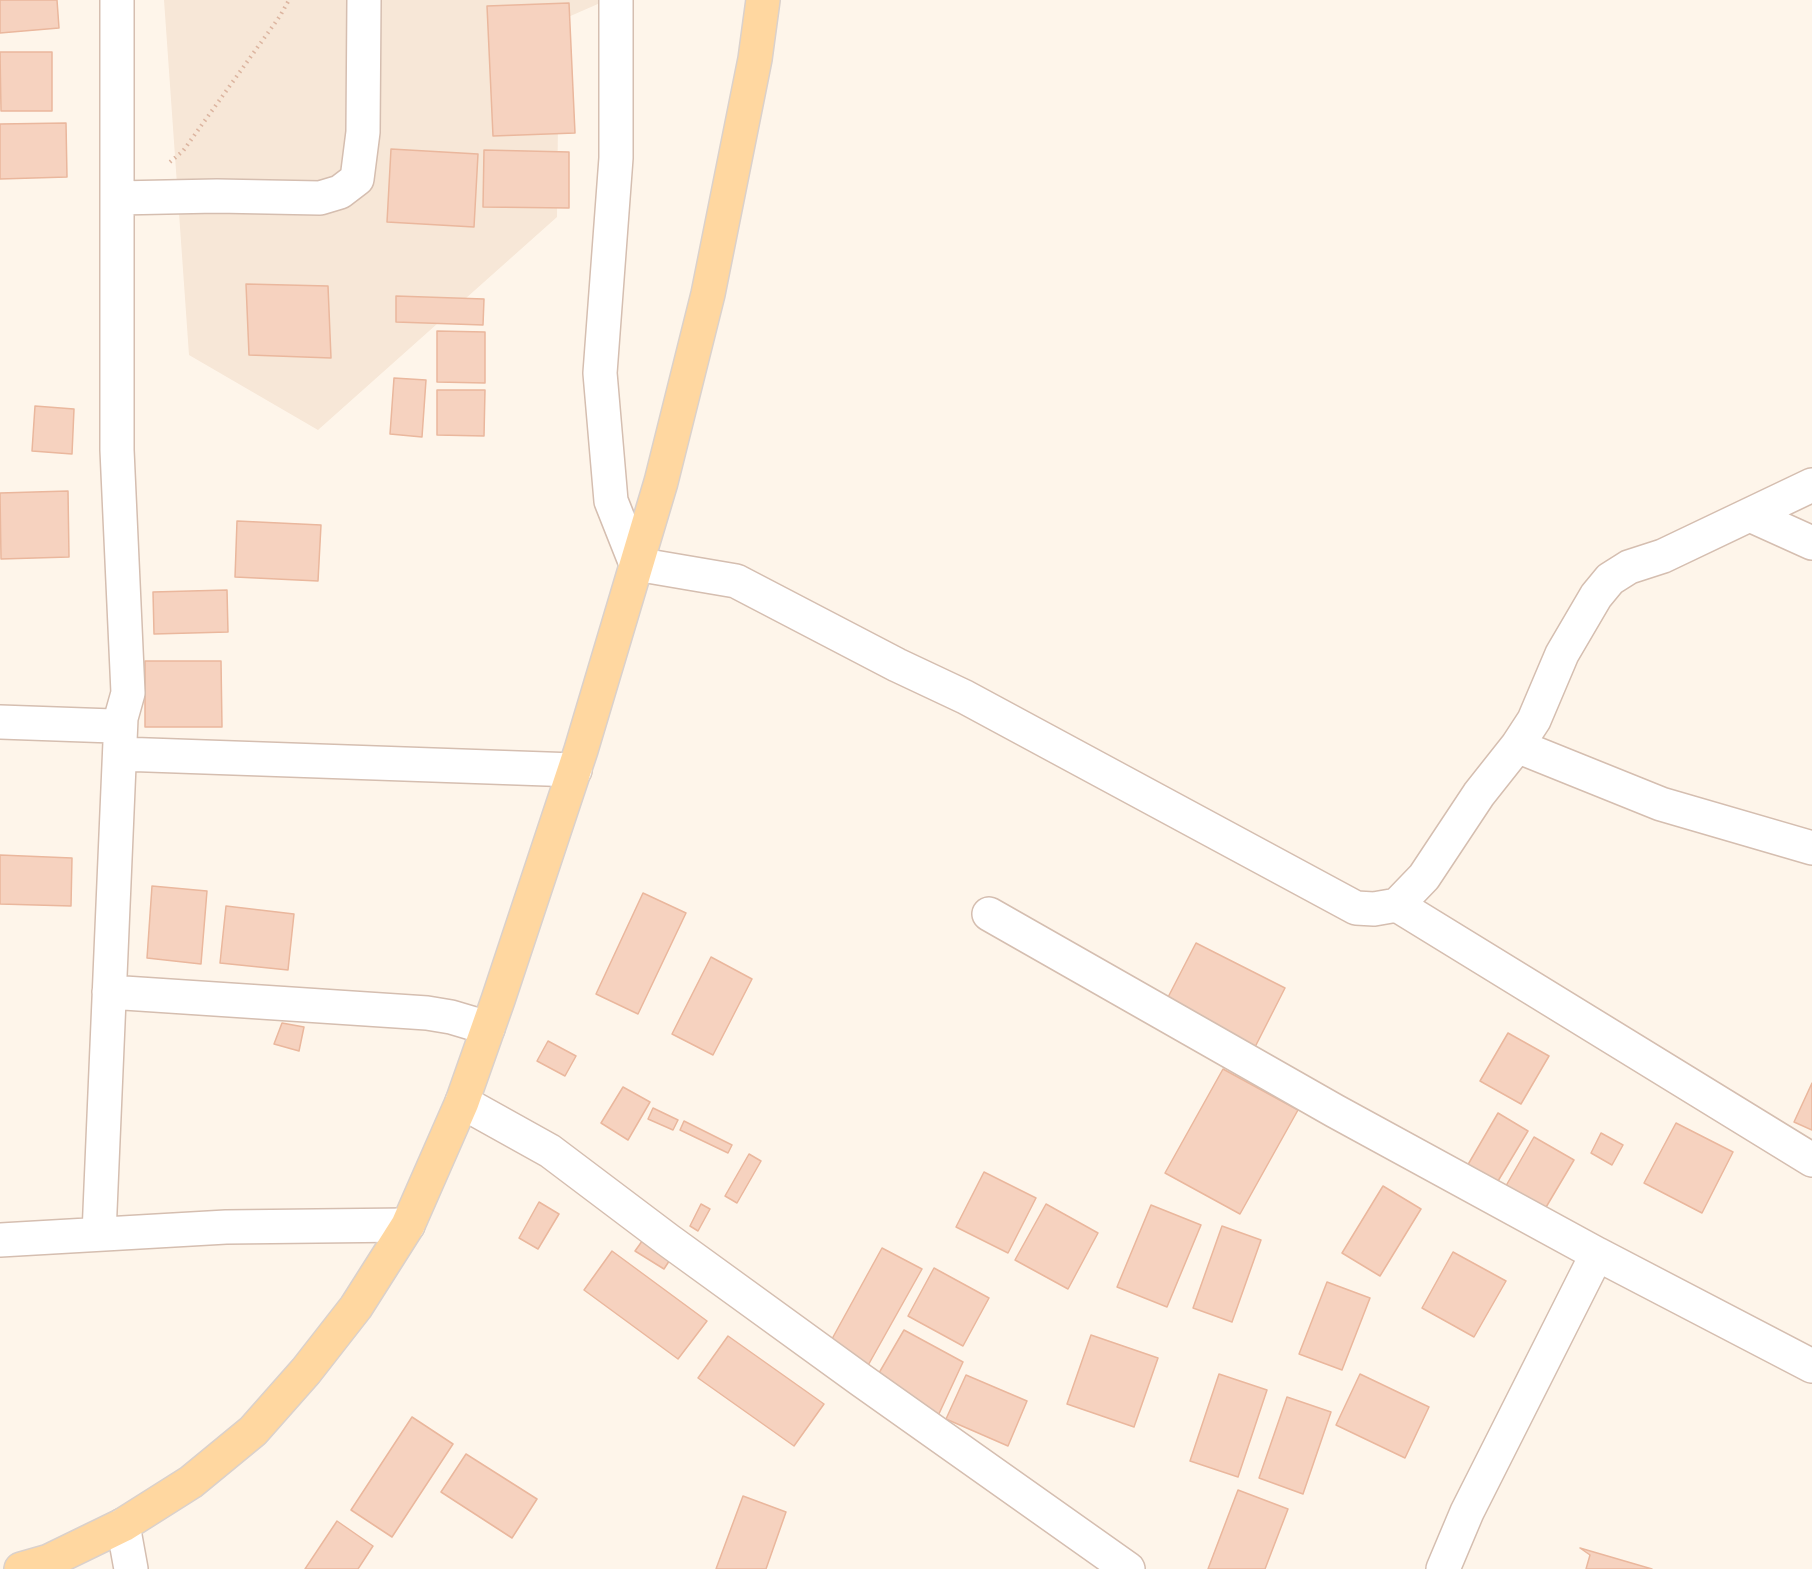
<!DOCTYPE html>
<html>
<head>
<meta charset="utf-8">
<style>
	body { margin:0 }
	canvas { display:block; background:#fef5ea }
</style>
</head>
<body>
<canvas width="1812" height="1569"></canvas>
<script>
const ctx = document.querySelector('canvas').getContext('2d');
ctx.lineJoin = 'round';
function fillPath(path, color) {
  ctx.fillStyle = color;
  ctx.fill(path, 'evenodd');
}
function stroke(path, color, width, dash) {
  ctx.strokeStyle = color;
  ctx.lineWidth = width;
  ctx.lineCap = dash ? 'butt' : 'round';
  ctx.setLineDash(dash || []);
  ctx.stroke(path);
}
const residential = new Path2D(`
	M164 0H607L559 21 557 217 318 430 189 355Z`);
const building = new Path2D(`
	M0 0H57L59 28 0 33Z
	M569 3 575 133 493 136 487 6Z
	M0 52H52V111H1Z
	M66 123 67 177 0 179V124Z
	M391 149 478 154 474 227 387 222Z
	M484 150 569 152V208L483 207Z
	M246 284 328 286 331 358 249 355Z
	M396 296 484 299 483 325 396 322Z
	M437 331 485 332V383L437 382Z
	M394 378 426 380 422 437 390 434Z
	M437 390H485L484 436 437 435Z
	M35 406 74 409 72 454 32 451Z
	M68 491 69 557 1 559 0 493Z
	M237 521 321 525 318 581 235 577Z
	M227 590 228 632 154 634 153 592Z
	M145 661H221L222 727H145Z
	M0 855 72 858 71 906 0 904Z
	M152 886 207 891 201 964 147 958Z
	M643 893 686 913 638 1014 596 994Z
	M226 906 294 914 288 970 220 963Z
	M1196 943 1285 988 1253 1051 1164 1005Z
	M711 957 752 979 713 1055 672 1034Z
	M282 1023 304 1027 299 1051 274 1044Z
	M1508 1033 1549 1056 1521 1104 1480 1081Z
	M548 1041 576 1056 565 1076 537 1061Z
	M1223 1069 1298 1110 1240 1214 1165 1173Z
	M1812 1083V1130L1794 1122Z
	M623 1087 650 1102 628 1140 601 1123Z
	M653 1108 678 1120 673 1130 648 1119Z
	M1498 1113 1528 1131 1495 1186 1466 1168Z
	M684 1121 732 1145 728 1153 680 1130Z
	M1676 1123 1733 1152 1702 1213 1644 1183Z
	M1601 1133 1623 1145 1612 1165 1591 1153Z
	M1534 1137 1574 1160 1542 1214 1503 1191Z
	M749 1154 761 1161 737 1203 725 1196Z
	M984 1172 1036 1198 1008 1253 956 1227Z
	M1383 1186 1421 1209 1380 1276 1342 1253Z
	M539 1202 559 1214 538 1249 519 1238Z
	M701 1204 710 1209 698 1231 690 1226Z
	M1046 1204 1098 1233 1068 1289 1015 1260Z
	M1151 1205 1201 1225 1167 1307 1117 1287Z
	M1222 1226 1261 1240 1232 1322 1193 1308Z
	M645 1237 673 1255 664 1269 635 1251Z
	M882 1248 922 1269 866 1369 827 1348Z
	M612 1251 707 1321 678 1359 584 1290Z
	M1453 1252 1506 1281 1474 1337 1422 1308Z
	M934 1268 989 1298 963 1346 908 1316Z
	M1327 1282 1370 1298 1342 1370 1299 1354Z
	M904 1330 963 1362 937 1418 872 1385Z
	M1091 1335 1158 1358 1134 1427 1067 1404Z
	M728 1336 824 1404 794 1446 698 1378Z
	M1219 1374 1267 1390 1238 1477 1190 1461Z
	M1360 1374 1429 1407 1405 1458 1336 1425Z
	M966 1375 1027 1401 1008 1446 946 1419Z
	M1287 1397 1331 1412 1303 1494 1259 1478Z
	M412 1417 453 1444 392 1537 351 1510Z
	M466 1454 537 1499 512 1538 441 1492Z
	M1238 1490 1288 1509 1265 1569H1208Z
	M743 1496 786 1512 766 1569H716Z
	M337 1521 373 1546 358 1569H305Z
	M1580 1548 1652 1569H1586L1590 1555Z`);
const path = new Path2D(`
	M170 162 183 151 280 16 289 0`);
const minor = new Path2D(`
	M616 0V158L600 373 611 501 636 564 736 581 897 665 965 697 1356 908 1374 909 1397 905 1424 877 1479 794 1517 746 1534 720 1562 654 1596 596 1610 579 1629 567 1663 556 1812 485
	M117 198 217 196 320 198 340 192 357 179 363 132 364 0
	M1750 515 1812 543
	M0 722 113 726 121 718
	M1517 746 1661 804 1812 848
	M120 754 575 770
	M1397 905 1812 1160
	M989 914 1335 1111 1597 1254
	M109 992 427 1013 451 1017 488 1028
	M462 1102 550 1151 668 1240 861 1380 1128 1569
	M99 1234 121 718 128 693 117 450V0
	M0 1240 226 1227 408 1225
	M123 1525 131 1569
	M1443 1569 1467 1512 1597 1254 1812 1366`);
const major = new Path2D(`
	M21 1569 49 1561 123 1525 191 1482 253 1431 306 1371 356 1307 408 1225 462 1102 498 1000 581 750 661 482 708 294 755 59 763 0`);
fillPath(residential, '#f7e7d7');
fillPath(building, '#f6d2bf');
stroke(building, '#eab79d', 1.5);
stroke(minor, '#d5beb0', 36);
stroke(major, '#dad1cc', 36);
stroke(path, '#dcb5a0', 4, [1.5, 4.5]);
stroke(minor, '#fff', 33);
stroke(major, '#ffd7a0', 33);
</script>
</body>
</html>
